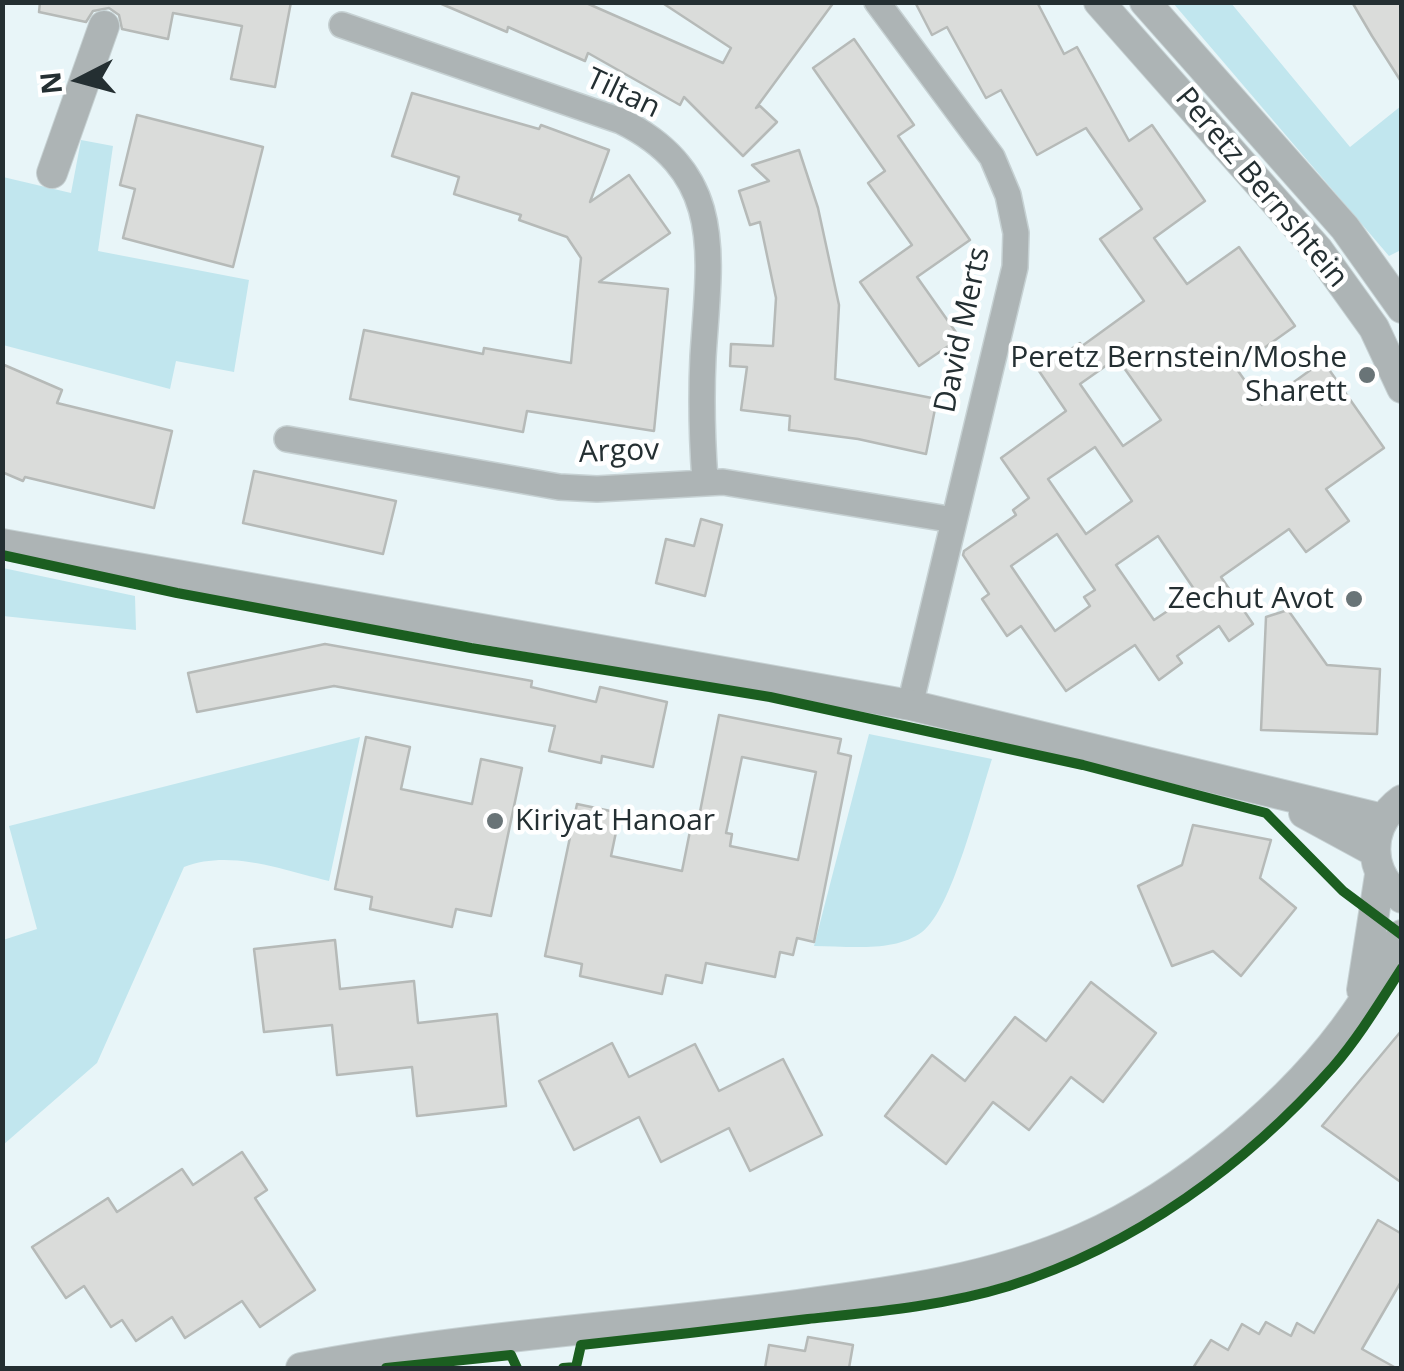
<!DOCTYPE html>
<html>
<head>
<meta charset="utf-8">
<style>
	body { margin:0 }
	#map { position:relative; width:1404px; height:1371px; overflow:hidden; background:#e8f5f8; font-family:"Open Sans",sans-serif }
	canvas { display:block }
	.frame { position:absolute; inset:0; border:5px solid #242f32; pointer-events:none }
	.north { position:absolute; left:30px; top:30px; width:100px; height:100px; -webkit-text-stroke:8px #fff; paint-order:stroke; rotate:264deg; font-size:28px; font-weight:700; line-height:40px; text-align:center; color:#242f32 }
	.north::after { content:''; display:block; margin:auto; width:35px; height:45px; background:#242f32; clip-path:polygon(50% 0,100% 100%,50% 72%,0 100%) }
</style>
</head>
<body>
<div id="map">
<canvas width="1404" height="1371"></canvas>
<div class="frame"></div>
<div class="north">N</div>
</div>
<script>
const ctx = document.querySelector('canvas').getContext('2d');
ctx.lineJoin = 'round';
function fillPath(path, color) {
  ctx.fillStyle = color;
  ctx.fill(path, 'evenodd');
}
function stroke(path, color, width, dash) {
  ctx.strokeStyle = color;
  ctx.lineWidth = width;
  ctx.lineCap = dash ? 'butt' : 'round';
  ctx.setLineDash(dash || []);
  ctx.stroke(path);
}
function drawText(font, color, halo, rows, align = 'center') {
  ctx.font = font + ' "Open Sans",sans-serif';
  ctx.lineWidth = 9;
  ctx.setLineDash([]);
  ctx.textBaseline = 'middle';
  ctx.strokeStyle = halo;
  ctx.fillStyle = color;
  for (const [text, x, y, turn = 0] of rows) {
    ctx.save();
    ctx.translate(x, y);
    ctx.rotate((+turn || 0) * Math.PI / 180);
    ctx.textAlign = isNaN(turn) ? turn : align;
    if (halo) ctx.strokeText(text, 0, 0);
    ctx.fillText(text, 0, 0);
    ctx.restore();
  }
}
const green = new Path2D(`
	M1173 3H1231L1350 147 1401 106V250L1389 256Z
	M81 140 113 146 98 251 249 280 234 372 176 361 170 389 3 345V177L71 193Z
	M3 568 135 596 136 630 3 616Z
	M869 734 992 759C979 798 952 910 922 932 894 953 846 946 814 946Z
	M360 737 329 881C283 870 230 849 184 867L97 1063 3 1145V940L37 929 9 826Z`);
const building = new Path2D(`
	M40 2H291L275 87 231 79 242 26 173 13 168 39 122 29 119 15 109 8 93 11 86 22 39 12Z
	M437 2H584L723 63 731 48 661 2H834L756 108 760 106 777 122 743 156 684 97 680 105 588 53 585 61 508 27 507 32Z
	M915 2H1037L1064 54 1077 47 1129 141 1152 125 1205 201 1154 238 1187 284 1239 247 1295 326 1236 368 1262 405 1323 361 1384 448 1326 489 1349 521 1306 552 1289 529 1221 577 1253 624 1229 641 1219 626 1177 656 1182 663 1159 680 1135 645 1066 691 1021 626 1007 636 982 599 989 594 963 555 964 551 1016 515 1013 510 1029 498 1001 458 1066 411 1039 371 1080 343 1082 346 1144 301 1100 239 1142 209 1086 128 1037 155 1001 90 986 98 947 27 932 35ZM1117 358 1161 420 1123 446 1080 384ZM1095 447 1132 501 1086 534 1048 479ZM1057 534 1095 590 1084 597 1090 606 1055 631 1011 566ZM1158 536 1196 592 1154 620 1116 565Z
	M1352 2H1402V83L1372 36Z
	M854 39 914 125 898 136 970 240 917 277 960 338 919 366 860 282 912 245 868 183 885 171 813 68Z
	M412 93 539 129 541 125 609 150 590 202 629 175 670 233 599 282 668 289 654 431 527 411 523 432 350 399 364 330 483 354 484 348 571 363 581 258 567 237 519 220 521 215 454 194 459 177 392 156Z
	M137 115 263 147 233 267 123 238 135 189 120 185Z
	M799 150 818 208 839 305 835 379 937 399 926 454 858 439 789 430 790 416 741 410 747 367 730 366 731 344 773 346 776 298 760 222 750 225 739 191 769 181 752 165Z
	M2 364 62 390 57 403 172 431 154 508 25 477 23 481 2 472Z
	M254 471 396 501 383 554 243 523Z
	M701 519 722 525 705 596 656 583 666 539 694 546Z
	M1288 610 1327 665 1380 669 1377 734 1261 730 1266 617Z
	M325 644 532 681 531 687 596 702 600 687 667 702 653 767 602 756 601 763 549 751 555 726 334 686 197 712 188 673Z
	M719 715 841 739 838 753 851 756 814 942 797 938 793 955 780 952 775 977 706 963 702 983 666 975 662 994 580 976 582 964 545 956 577 804 620 813 611 856 682 871 691 826 697 827ZM742 757 816 772 798 860 730 846 732 834 726 833Z
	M366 737 410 747 401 789 472 804 481 759 522 768 491 916 456 909 452 927 370 909 372 897 335 889Z
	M1193 825 1271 840 1260 878 1296 908 1241 976 1213 951 1172 966 1138 886 1182 865Z
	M335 940 340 989 414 981 418 1023 497 1014 506 1106 417 1116 412 1067 337 1075 332 1025 264 1032 254 949Z
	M1091 982 1156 1033 1103 1102 1071 1077 1029 1130 993 1102 946 1164 885 1116 932 1055 965 1081 1015 1017 1046 1041Z
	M1402 1030V1183L1322 1126Z
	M612 1043 629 1077 695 1044 719 1091 783 1059 822 1135 750 1171 729 1128 661 1162 639 1117 574 1150 539 1081Z
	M242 1152 267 1190 255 1198 315 1290 260 1327 242 1301 185 1338 172 1317 136 1341 122 1320 111 1327 84 1286 66 1298 32 1247 108 1198 117 1212 182 1169 193 1185Z
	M1378 1220 1402 1234V1280L1362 1349 1396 1368H1193L1211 1340 1228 1350 1242 1324 1259 1334 1266 1322 1291 1336 1297 1323 1314 1333Z
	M808 1337 853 1345 849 1368H765L769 1345 805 1351Z`);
const minor = new Path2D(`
	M877 2 992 157 1008 195 1016 233 1015 267 910 705
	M342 25 621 121C728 174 709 258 703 357 701 399 702 439 705 481
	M287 439 559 487 597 489 723 482 954 520`);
const tertiary = new Path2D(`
	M1099 2 1318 250 1374 328 1402 388
	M1145 2 1345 228 1402 308
	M52 173 104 26
	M2 544 910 705 1383 819
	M1402 800C1366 826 1367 873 1402 898
	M1304 813 1374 851
	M1362 990 1380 875
	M301 1368C464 1336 633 1327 797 1305 895 1292 993 1279 1084 1238 1183 1194 1294 1103 1356 1013 1373 989 1387 961 1402 935`);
const cycleway = new Path2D(`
	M2 555 177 593 471 648 770 697 1083 765 1266 813 1343 891 1402 935
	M386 1368 511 1355 517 1368
	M563 1368 576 1367 581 1345C657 1337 732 1328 808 1319 875 1312 944 1306 1009 1286 1135 1246 1246 1165 1333 1067 1359 1037 1380 1002 1402 968`);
const markers = [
	[1367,375,10,"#697477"],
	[1354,599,10,"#697477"],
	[495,821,10,"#697477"]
];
const streetNames = [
	["Tiltan",623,94,25],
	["Peretz Bernshtein",1261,188,50],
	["David Merts",963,330,-78],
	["Argov",619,452,-2]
];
const poiNames = [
	["Peretz Bernstein/Moshe",1347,358],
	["Sharett",1347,392],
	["Zechut Avot",1334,599],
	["Kiriyat Hanoar",515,821,"left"]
];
fillPath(green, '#c1e6ee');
fillPath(building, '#dadcda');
stroke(building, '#b6bab8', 2.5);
stroke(minor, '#c6d1d3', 28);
stroke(tertiary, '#c6d1d3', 32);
stroke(minor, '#adb4b5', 25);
stroke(tertiary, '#adb4b5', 30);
stroke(cycleway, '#1b5e20', 10);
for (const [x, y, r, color] of markers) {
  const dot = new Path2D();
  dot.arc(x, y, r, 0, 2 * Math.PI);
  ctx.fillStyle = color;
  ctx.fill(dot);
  stroke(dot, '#fff', 4);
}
drawText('30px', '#242f32', '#fff', streetNames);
drawText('30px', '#242f32', '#fff', poiNames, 'right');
</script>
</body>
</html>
